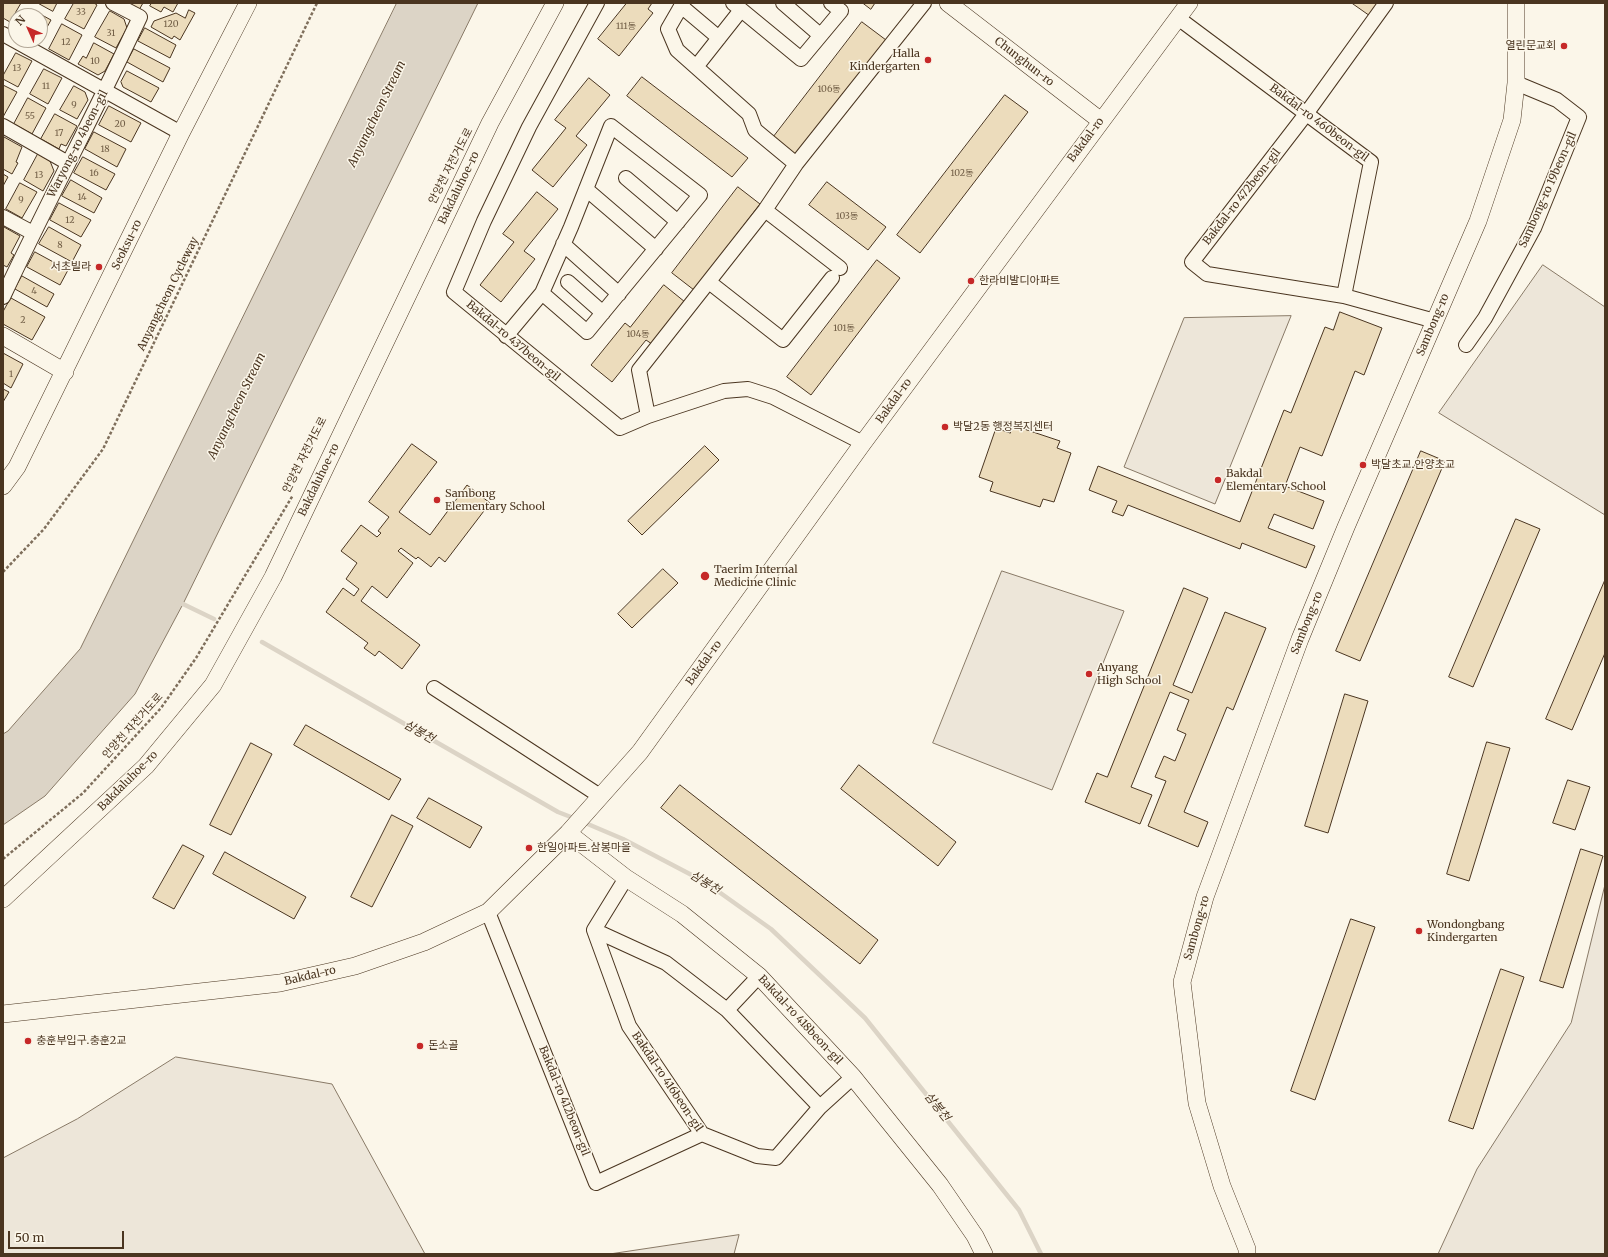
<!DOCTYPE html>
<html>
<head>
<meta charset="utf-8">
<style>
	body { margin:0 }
	#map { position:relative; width:1608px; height:1257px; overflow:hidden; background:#fbf6e9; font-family:Merriweather,serif }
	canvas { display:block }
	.frame { position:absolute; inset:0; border:4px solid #4a3520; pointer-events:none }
	.north { position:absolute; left:8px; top:8px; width:40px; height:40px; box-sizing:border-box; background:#fbf6e9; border:1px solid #b4a999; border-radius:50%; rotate:315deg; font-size:11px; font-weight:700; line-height:16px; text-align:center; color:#4a3520 }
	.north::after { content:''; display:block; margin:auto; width:14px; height:18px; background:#c62828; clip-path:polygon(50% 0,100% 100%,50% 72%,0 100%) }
	.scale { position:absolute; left:8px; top:1231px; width:116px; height:18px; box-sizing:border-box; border:2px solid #4a3520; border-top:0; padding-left:5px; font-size:12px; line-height:14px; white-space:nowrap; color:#4a3520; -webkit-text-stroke:3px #fbf6e9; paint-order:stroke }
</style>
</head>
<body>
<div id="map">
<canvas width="1608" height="1257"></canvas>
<div class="frame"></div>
<div class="north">N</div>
<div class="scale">50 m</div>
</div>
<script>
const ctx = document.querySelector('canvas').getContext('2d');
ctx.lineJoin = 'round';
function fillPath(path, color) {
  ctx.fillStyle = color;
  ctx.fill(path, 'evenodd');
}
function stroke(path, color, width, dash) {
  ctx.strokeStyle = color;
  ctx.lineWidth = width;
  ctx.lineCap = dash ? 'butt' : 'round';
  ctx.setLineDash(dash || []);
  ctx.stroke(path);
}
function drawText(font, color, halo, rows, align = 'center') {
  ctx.font = font + ' Merriweather,"Noto Sans KR",serif';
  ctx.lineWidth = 3;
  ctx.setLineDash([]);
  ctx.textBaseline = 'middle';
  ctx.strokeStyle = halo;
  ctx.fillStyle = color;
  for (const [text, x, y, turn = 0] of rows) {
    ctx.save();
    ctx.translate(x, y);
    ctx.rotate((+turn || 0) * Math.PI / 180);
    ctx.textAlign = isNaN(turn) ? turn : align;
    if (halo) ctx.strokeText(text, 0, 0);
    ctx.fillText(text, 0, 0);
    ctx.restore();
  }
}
const green = new Path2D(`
	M1543 265 1605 307V515L1439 413Z
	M1291 316 1215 504 1124 467 1184 318Z
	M1002 571 1124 611 1052 790 933 743Z
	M1605 885V1254H1438L1477 1169 1571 1023Z
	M176 1057 332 1084 425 1254H3V1158L77 1119Z
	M739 1235 734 1254H610Z`);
const water = new Path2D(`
	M397 3H478L183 604 135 694 45 796 3 825V734L8 731 80 649Z`);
const stream = new Path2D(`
	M177 603 183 604 214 619
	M262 642 558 812 576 819
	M583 822 623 839 705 882 771 929 865 1018 1019 1210 1041 1254`);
const building = new Path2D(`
	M3 3H21L10 22 3 18Z
	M38 3H57L53 11Z
	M74 3H94L97 5 84 29 65 19Z
	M126 3H143L139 10Z
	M152 3H178L173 12 164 7 161 12 150 6Z
	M627 3H652L648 9 653 13 619 56 598 39Z
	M863 3H875L871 9Z
	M1352 3H1386L1375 19Z
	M31 9 51 20 40 40V16H27Z
	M189 10 195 13 180 40 174 36 172 39 151 27 154 21 176 13 185 18Z
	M110 11 124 19 127 28 116 48 95 37Z
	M862 22 886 40 796 157 772 139Z
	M62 24 82 35 69 60 49 49Z
	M145 28 176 45 170 58 138 41Z
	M31 40H40L38 44Z
	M94 43 114 54 105 71 98 75 78 64 83 56 86 58Z
	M134 49 170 68 163 82 127 62Z
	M16 53 32 61 18 87 3 79V76Z
	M44 69 62 78 48 104 30 94Z
	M127 71 159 88 151 102 123 87 121 82Z
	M642 77 748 158 732 177 627 96Z
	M589 78 610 95 576 136 587 145 553 187 532 170 566 128 555 120Z
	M3 85 17 92 3 117Z
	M74 86 85 92 88 100 77 119 60 110Z
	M1005 95 1028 112 920 253 897 235Z
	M28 98 46 108 32 134 14 124Z
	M109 106 141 123 131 142 99 125Z
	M55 114 77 126 66 146 61 144 59 149 41 139Z
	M94 132 126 149 117 167 85 149Z
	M4 137 22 147 16 162 18 163 12 174 3 169Z
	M38 154 50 161 54 171 43 191 24 180Z
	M83 157 115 174 106 190 74 173Z
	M3 174 8 177 3 186Z
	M71 180 102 198 94 213 62 196Z
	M827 182 886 227 868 250 809 205Z
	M20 183 37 192 22 218 6 209Z
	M738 187 760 204 694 290 672 273Z
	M537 192 558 209 524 251 535 259 501 302 480 285 514 242 503 234Z
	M59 203 91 220 81 237 50 220Z
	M4 227 20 236 11 253 14 255 7 267 3 265V230Z
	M49 227 81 245 72 262 39 244Z
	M35 252 68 270 60 285 27 267Z
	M877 260 900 278 811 395 787 377Z
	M22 276 54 294 47 307 15 289Z
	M664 285 685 302 652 344 646 340 612 382 591 365 625 323 630 327Z
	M11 298 45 317 32 340 3 324V312Z
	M1340 312 1382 328 1364 375 1355 371 1322 456 1300 447 1285 486 1324 501 1313 529 1274 514 1268 528 1315 546 1306 568 1242 543 1240 549 1128 505 1123 516 1112 512 1117 501 1089 490 1098 466 1240 522 1284 410 1291 413 1325 327 1333 330Z
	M3 353 23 364 11 388 3 383Z
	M3 389 9 392 3 402Z
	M1012 425 1060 441 1057 448 1071 453 1054 502 1043 499 1040 507 990 491 993 482 979 477 996 428 1010 433Z
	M412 444 437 462 399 512 430 535 467 485 490 503 445 562 439 557 431 567 418 557 416 559 401 548 398 551 413 563 387 598 372 586 361 601 420 645 402 669 379 651 375 656 364 648 368 643 326 612 343 588 354 596 359 589 346 579 357 563 341 551 361 525 377 537 381 533 378 531 389 517 369 502Z
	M705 446 719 460 642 535 628 521Z
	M1421 451 1445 461 1360 661 1336 651Z
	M1516 519 1540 529 1473 687 1449 677Z
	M663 569 678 583 632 628 618 614Z
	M1605 580V653L1572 730 1546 719Z
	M1184 588 1208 598 1173 685 1192 693 1225 612 1266 628 1233 710 1227 707 1184 812 1208 822 1198 847 1148 826 1166 781 1155 777 1164 756 1175 761 1186 734 1177 730 1189 700 1170 692 1131 787 1152 795 1140 824 1085 802 1097 773 1107 777Z
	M1345 694 1368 701 1328 833 1305 826Z
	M306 725 401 779 389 800 294 745Z
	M1487 742 1510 748 1469 881 1447 874Z
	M251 743 272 754 231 835 210 825Z
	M859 765 956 842 938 866 841 789Z
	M1568 780 1590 787 1575 830 1553 823Z
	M680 785 878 940 860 964 661 808Z
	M429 798 482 827 470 848 417 818Z
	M392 815 413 826 372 907 351 897Z
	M183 845 204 856 174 909 153 898Z
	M1581 849 1603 856 1563 988 1540 981Z
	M225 852 306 897 294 919 213 874Z
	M1351 919 1375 927 1315 1100 1291 1091Z
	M1501 969 1524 977 1473 1129 1449 1121Z`);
const path = new Path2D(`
	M3 572 44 529 103 449 317 3
	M3 859 83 793 161 708 196 658 293 495`);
const minor = new Path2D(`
	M597 3 529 127 484 221 454 292 620 428 648 416 724 391 748 389 773 397 863 443
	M683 3 668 29 677 50 749 114 755 130 796 164
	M733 3 801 59 841 11 831 3
	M783 3 820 35
	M681 6 719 38
	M1178 18 1371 162 1344 296 1435 321
	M3 34 181 133
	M696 67 741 10
	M3 126 68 163
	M626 178 678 222
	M586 189 656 249
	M765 210 840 268
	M3 217 33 233
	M563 244 619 294
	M568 282 603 313
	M709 282 783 340 832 278
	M1344 296 1207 274 1192 262 1306 114 1386 3
	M3 297C47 203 96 111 140 17L113 3
	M506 336 542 293 571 227 611 126 700 195 587 332 542 293
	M1466 345 1485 318 1534 228 1579 117 1557 100 1516 83
	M648 416 639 370 765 210 796 164 924 3
	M434 688 600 796
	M626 878 594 930 629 1026 702 1134 757 1156 776 1158 820 1107 853 1077
	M488 912 596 1183 702 1134
	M594 930 666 963 727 1010 820 1107
	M727 1010 759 976`);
const tertiary = new Path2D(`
	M948 3 1101 121
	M3 336 65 372
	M3 486 17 467 181 133 248 3
	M568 833 626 878 682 914 759 976 853 1077 940 1185 975 1236 984 1254
	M3 899 146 766 213 685 273 577 490 123 555 3
	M3 1014 280 983 355 966 424 942 488 912 568 833 640 752 863 443 1189 3
	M1247 1254V1249L1222 1186 1197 1103 1182 982 1205 897 1300 639 1346 527 1478 221 1512 120 1516 83V3`);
const markers = [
	[1564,46,4,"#c62828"],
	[928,60,4,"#c62828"],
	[99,267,4,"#c62828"],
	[971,281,4,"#c62828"],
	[945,427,4,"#c62828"],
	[1363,465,4,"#c62828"],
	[1218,480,4,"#c62828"],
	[437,500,4,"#c62828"],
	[705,576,5,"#c62828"],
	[1089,674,4,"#c62828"],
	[529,848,4,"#c62828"],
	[1419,931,4,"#c62828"],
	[28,1041,4,"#c62828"],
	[420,1046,4,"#c62828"]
];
const numberNames = [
	["33",81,12],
	["120",171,24],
	["111동",626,26],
	["31",111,33],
	["12",66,42],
	["10",95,61],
	["13",17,68],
	["11",46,86],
	["106동",829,89],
	["9",74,105],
	["55",30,116],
	["20",120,124],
	["17",59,133],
	["18",105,149],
	["16",94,173],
	["102동",962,173],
	["13",39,175],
	["14",82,197],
	["9",21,200],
	["103동",847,216],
	["12",70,220],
	["8",60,245],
	["4",34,291],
	["2",23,320],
	["101동",844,328],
	["104동",638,334],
	["1",11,374]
];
const poiNames = [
	["열린문교회",1556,46,"right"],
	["Halla",920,54,"right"],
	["Kindergarten",920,67,"right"],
	["서초빌라",91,267,"right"],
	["한라비발디아파트",979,281],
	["박달2동 행정복지센터",953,427],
	["박달초교.안양초교",1371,465],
	["Bakdal",1226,474],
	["Elementary School",1226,487],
	["Sambong",445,494],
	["Elementary School",445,507],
	["Taerim Internal",714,570],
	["Medicine Clinic",714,583],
	["Anyang",1097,668],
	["High School",1097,681],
	["한일아파트.삼봉마을",537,848],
	["Wondongbang",1427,925],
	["Kindergarten",1427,938],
	["충훈부입구.충훈2교",36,1041],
	["돈소골",428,1046]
];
const streetNames = [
	["Chunghun-ro",1024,62,38],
	["Bakdal-ro 460beon-gil",1319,123,37],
	["Bakdal-ro",1086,140,-53],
	["Waryong-ro 4beon-gil",78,144,-63],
	["안양천 자전거도로",451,166,-63],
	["Bakdaluhoe-ro",459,188,-64],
	["Sambong-ro 19beon-gil",1548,190,-66],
	["Bakdal-ro 472beon-gil",1242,197,-52],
	["Seoksu-ro",127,245,-64],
	["Anyangcheon Cycleway",168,294,-64],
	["Sambong-ro",1433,325,-67],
	["Bakdal-ro 437beon-gil",513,341,40],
	["Bakdal-ro",894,401,-54],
	["안양천 자전거도로",305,455,-63],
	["Bakdaluhoe-ro",319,480,-64],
	["Sambong-ro",1307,623,-68],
	["Bakdal-ro",704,663,-54],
	["안양천 자전거도로",133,726,-48],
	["Bakdaluhoe-ro",128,781,-45],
	["Sambong-ro",1197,928,-74],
	["Bakdal-ro",310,976,-13],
	["Bakdal-ro 418beon-gil",800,1020,47],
	["Bakdal-ro 416beon-gil",667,1082,56],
	["Bakdal-ro 412beon-gil",564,1101,68]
];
const waterNames = [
	["Anyangcheon Stream",377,114,-64],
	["Anyangcheon Stream",237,406,-64],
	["삼봉천",419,732,30],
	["삼봉천",705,883,32],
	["삼봉천",937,1107,51]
];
fillPath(green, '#ede6d9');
stroke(green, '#887966', 1);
fillPath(water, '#dcd4c6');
stroke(water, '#887966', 1);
stroke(stream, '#dcd4c6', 4.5);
fillPath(building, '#ecdcbc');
stroke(building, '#4a3520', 1);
stroke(minor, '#4a3520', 16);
stroke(tertiary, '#4a3520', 18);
stroke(path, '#7f6f5c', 2.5, [3, 2]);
stroke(minor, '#fbf6e9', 14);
stroke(tertiary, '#fbf6e9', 17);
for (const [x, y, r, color] of markers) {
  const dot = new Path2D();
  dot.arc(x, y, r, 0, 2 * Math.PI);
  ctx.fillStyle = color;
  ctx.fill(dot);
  stroke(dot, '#fbf6e9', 1.5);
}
drawText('9px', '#725f47', null, numberNames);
drawText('11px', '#4a3520', '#fbf6e9', poiNames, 'left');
drawText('11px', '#4a3520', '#fbf6e9', streetNames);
drawText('italic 12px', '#4a3520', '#fbf6e9', waterNames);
</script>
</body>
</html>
